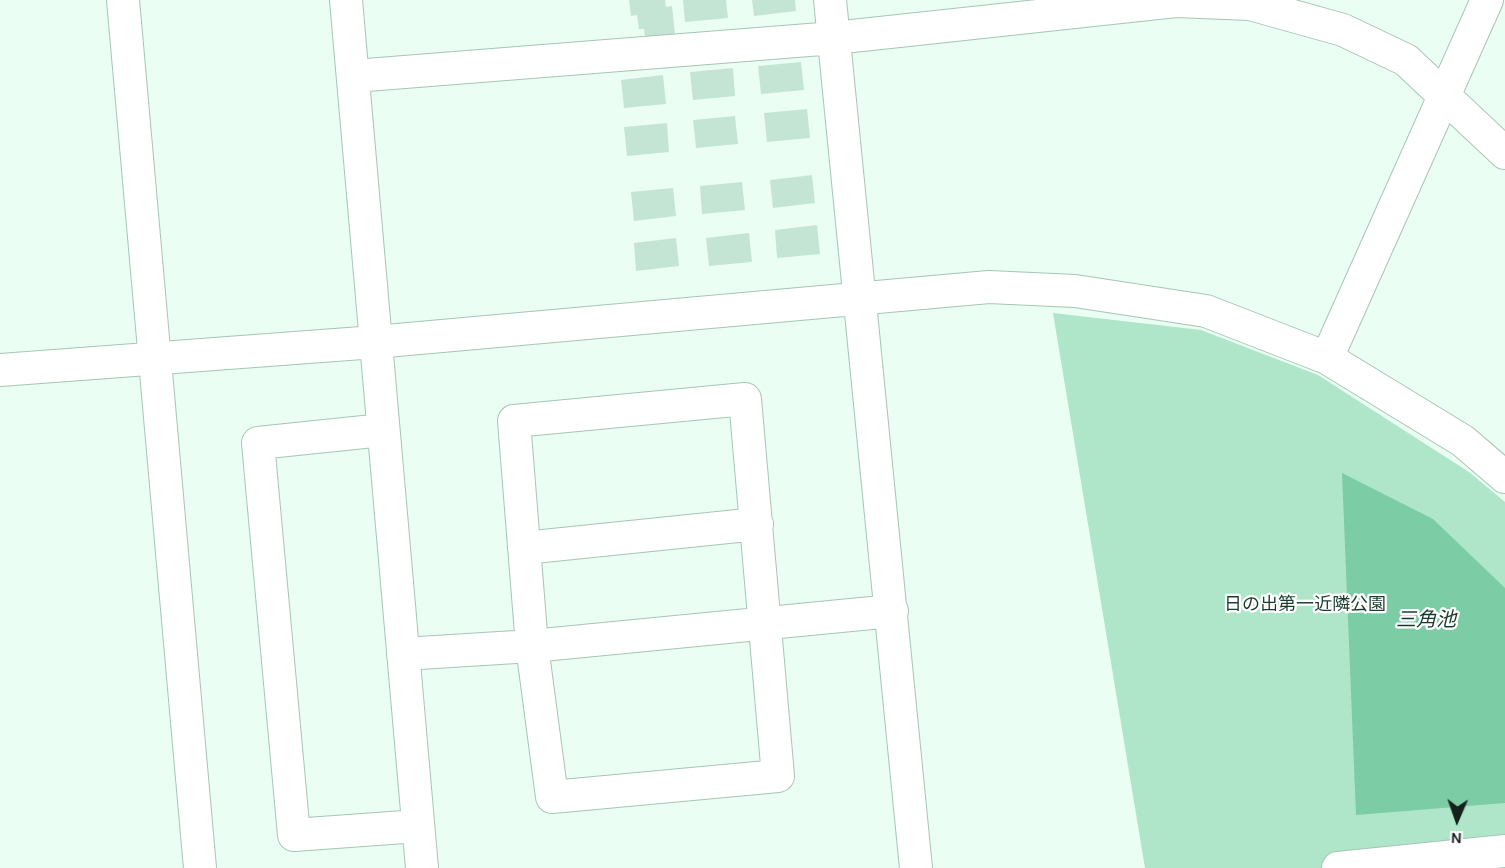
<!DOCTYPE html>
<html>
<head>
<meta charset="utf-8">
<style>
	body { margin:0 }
	#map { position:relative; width:1505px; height:868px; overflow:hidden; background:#eafef3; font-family:Karla,sans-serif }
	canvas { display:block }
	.north { position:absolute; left:1427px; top:790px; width:60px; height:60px; -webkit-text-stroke:4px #fff; paint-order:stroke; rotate:182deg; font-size:16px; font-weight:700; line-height:24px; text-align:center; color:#15211b }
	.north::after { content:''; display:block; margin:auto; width:21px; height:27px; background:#15211b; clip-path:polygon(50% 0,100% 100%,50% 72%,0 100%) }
</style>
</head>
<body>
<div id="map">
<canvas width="1505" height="868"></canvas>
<div class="north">N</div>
</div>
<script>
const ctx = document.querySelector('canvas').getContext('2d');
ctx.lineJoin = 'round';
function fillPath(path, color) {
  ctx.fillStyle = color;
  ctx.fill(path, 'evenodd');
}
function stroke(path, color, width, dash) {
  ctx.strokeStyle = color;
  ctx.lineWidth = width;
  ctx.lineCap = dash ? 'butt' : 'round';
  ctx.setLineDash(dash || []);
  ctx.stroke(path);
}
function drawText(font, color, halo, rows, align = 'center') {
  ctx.font = font + ' Karla,"Noto Sans JP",sans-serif';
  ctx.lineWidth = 4.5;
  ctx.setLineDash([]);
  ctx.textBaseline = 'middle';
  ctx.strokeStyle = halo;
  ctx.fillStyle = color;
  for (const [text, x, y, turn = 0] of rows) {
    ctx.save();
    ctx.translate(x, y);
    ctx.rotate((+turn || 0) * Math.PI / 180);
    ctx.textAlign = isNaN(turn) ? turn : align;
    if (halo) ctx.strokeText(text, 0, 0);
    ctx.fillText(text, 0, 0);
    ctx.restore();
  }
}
const green = new Path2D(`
	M1053 313 1201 330 1318 375 1469 472 1505 502V855L1355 868H1145Z`);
const water = new Path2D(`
	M1342 473 1433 519 1505 588V803L1356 815Z`);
const building = new Path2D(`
	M629 0H665L666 7 672 6 675 34 645 38 644 29H639L637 15 631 16Z
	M683 0H726L728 18 685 22Z
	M752 0H795L796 11 754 16Z
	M801 62 804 90 761 94 758 66Z
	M733 68 735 96 693 100 690 72Z
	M663 75 666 104 624 108 621 80Z
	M807 109 810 138 767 142 764 113Z
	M735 116 738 144 696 148 693 120Z
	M667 123 669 152 627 156 624 127Z
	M812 175 815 203 773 208 770 180Z
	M742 182 745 210 702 214 700 186Z
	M673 188 676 216 634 221 631 192Z
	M817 225 820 254 777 258 775 230Z
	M749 233 752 262 709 266 706 238Z
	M676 238 679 266 636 271 634 243Z`);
const minor = new Path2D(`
	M123 0 200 868
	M346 0 422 868
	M830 0 916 868
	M354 76 834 38 1176 1 1250 4 1343 30 1406 60 1505 153
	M1327 358 1487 0
	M0 370 375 342 989 287 1075 291 1206 311 1327 358 1463 441 1505 477
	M745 399 778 776 552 797 532 646 514 421Z
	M383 430 258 443 294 835 418 826
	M524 548 757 524
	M403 654 532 646 892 611
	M1338 868 1505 851`);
const parkNames = [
	["日の出第一近隣公園",1305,605]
];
const waterNames = [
	["三角池",1426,620]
];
fillPath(green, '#afe6c9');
fillPath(water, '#7ccda6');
fillPath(building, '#c5e5d4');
stroke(minor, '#a6c5b4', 34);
stroke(minor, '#fff', 32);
drawText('18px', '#1a3d2d', '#fff', parkNames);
drawText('italic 20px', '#173b2b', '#fff', waterNames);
</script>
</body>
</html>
